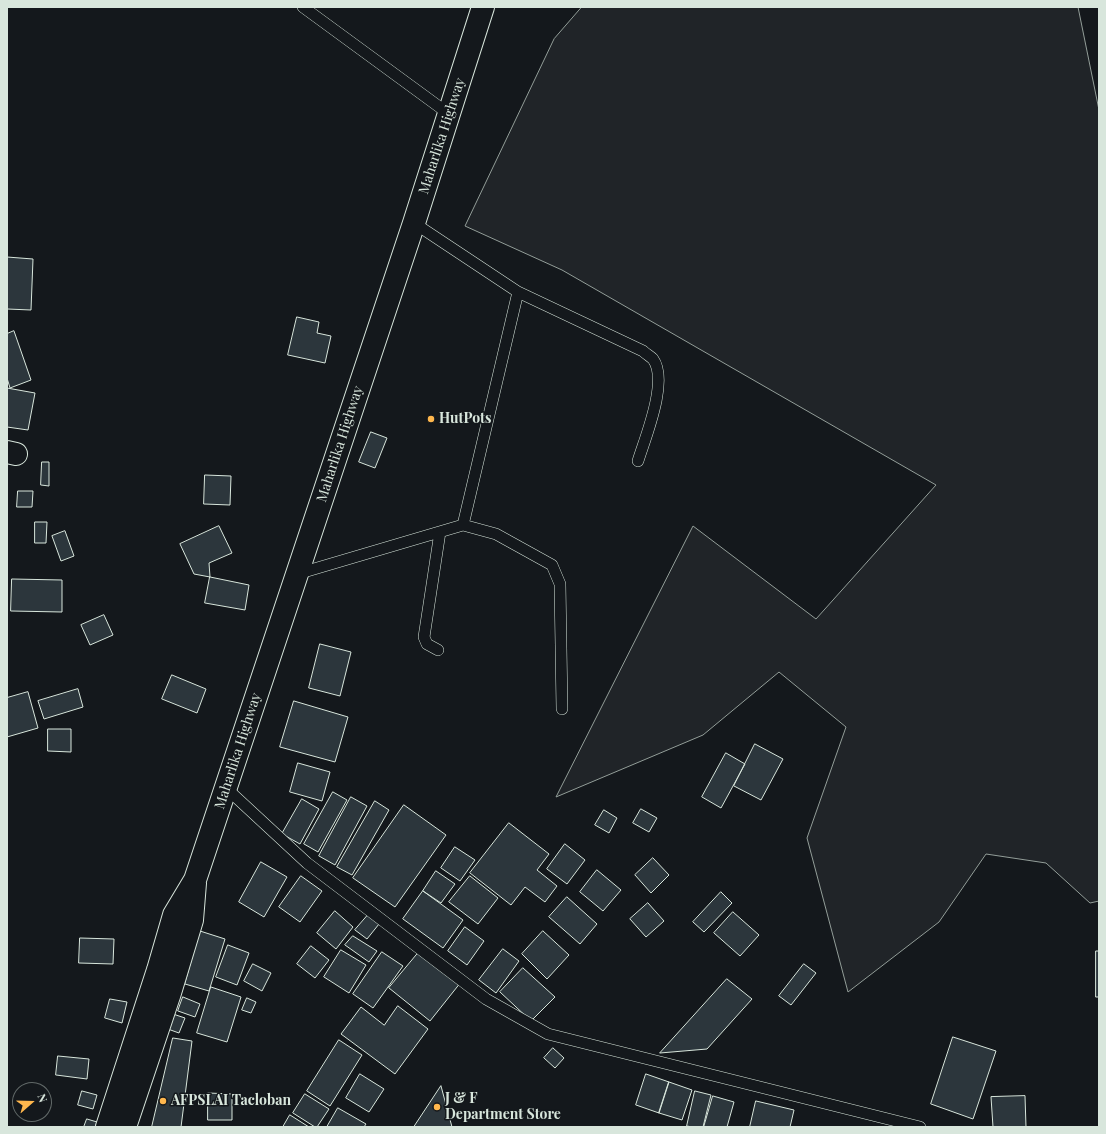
<!DOCTYPE html>
<html>
<head>
<meta charset="utf-8">
<style>
	body { margin:0 }
	#map { position:relative; width:1106px; height:1134px; overflow:hidden; background:#14181c; font-family:"Playfair Display",serif }
	canvas { display:block }
	.frame { position:absolute; inset:0; border:8px solid #d8e6dc; pointer-events:none }
	.north { position:absolute; left:12px; top:1082px; width:40px; height:40px; box-sizing:border-box; background:#14181c; border:1px solid #626a69; border-radius:50%; rotate:70deg; font-size:11px; font-weight:700; line-height:16px; text-align:center; color:#d8e6dc }
	.north::after { content:''; display:block; margin:auto; width:14px; height:18px; background:#ffb74d; clip-path:polygon(50% 0,100% 100%,50% 72%,0 100%) }
</style>
</head>
<body>
<div id="map">
<canvas width="1106" height="1134"></canvas>
<div class="frame"></div>
<div class="north">N</div>
</div>
<script>
const ctx = document.querySelector('canvas').getContext('2d');
ctx.lineJoin = 'round';
function fillPath(path, color) {
  ctx.fillStyle = color;
  ctx.fill(path, 'evenodd');
}
function stroke(path, color, width, dash) {
  ctx.strokeStyle = color;
  ctx.lineWidth = width;
  ctx.lineCap = dash ? 'butt' : 'round';
  ctx.setLineDash(dash || []);
  ctx.stroke(path);
}
function drawText(font, color, halo, rows, align = 'center') {
  ctx.font = font + ' "Playfair Display",serif';
  ctx.lineWidth = 3;
  ctx.setLineDash([]);
  ctx.textBaseline = 'middle';
  ctx.strokeStyle = halo;
  ctx.fillStyle = color;
  for (const [text, x, y, turn = 0] of rows) {
    ctx.save();
    ctx.translate(x, y);
    ctx.rotate((+turn || 0) * Math.PI / 180);
    ctx.textAlign = isNaN(turn) ? turn : align;
    if (halo) ctx.strokeText(text, 0, 0);
    ctx.fillText(text, 0, 0);
    ctx.restore();
  }
}
const green = new Path2D(`
	M582 7H1078L1099 110V901L1090 903 1046 863 986 854 939 922 848 992 807 838 846 727 779 672 703 735 556 797 693 526 816 619 936 485 562 270 465 226 554 39Z`);
const building = new Path2D(`
	M7 257 33 259 31 310 7 309Z
	M297 317 319 322 317 333 331 336 325 363 288 355Z
	M14 331 31 380 10 388 7 378V334Z
	M7 388 35 393 28 430 7 427Z
	M371 432 387 438 375 468 359 462Z
	M42 462H49V486L41 485Z
	M205 475 231 476 230 505 204 504Z
	M18 491H33L32 507H17Z
	M35 522H47L46 543H35Z
	M219 526 232 553 209 563 210 577 194 574 180 544Z
	M65 531 74 556 61 561 52 536Z
	M210 577 249 585 245 610 205 603Z
	M12 579 62 580V612L11 611Z
	M104 615 113 635 90 645 81 625Z
	M320 644 351 652 340 696 309 688Z
	M172 675 206 689 197 713 162 699Z
	M78 689 83 707 44 719 38 701Z
	M28 692 38 728 7 737V698Z
	M294 701 348 717 335 762 280 747Z
	M48 729H71V752L48 751Z
	M755 744 783 759 761 800 734 786Z
	M726 753 745 764 721 808 702 797Z
	M298 763 330 772 322 801 290 792Z
	M333 792 347 800 318 852 304 844Z
	M351 797 367 806 335 865 319 856Z
	M302 799 319 809 300 844 282 834Z
	M375 801 389 810 352 875 337 867Z
	M404 805 446 835 395 907 353 878Z
	M641 809 657 818 649 832 633 823Z
	M604 810 617 818 609 833 595 825Z
	M509 823 549 854 537 870 557 886 545 902 525 887 511 905 470 873Z
	M565 844 585 860 567 884 547 869Z
	M455 847 475 860 460 881 441 868Z
	M653 858 669 875 651 893 635 875Z
	M261 862 287 877 264 917 239 902Z
	M597 870 621 890 603 911 580 892Z
	M436 871 455 884 441 903 423 891Z
	M301 876 322 891 300 922 279 907Z
	M470 876 498 898 478 924 449 902Z
	M423 891 463 920 443 948 403 919Z
	M721 892 732 903 704 932 693 922Z
	M567 897 597 924 580 944 549 917Z
	M648 903 664 921 646 937 630 919Z
	M335 911 353 927 336 949 317 933Z
	M733 912 759 935 740 956 714 933Z
	M368 915 379 924 367 939 355 930Z
	M465 927 484 941 467 965 448 951Z
	M200 931 225 939 209 991 185 984Z
	M543 931 569 955 547 979 522 954Z
	M353 936 377 951 369 962 345 945Z
	M80 938 114 939 113 964 79 963Z
	M228 945 249 953 237 985 216 977Z
	M311 946 329 960 315 978 297 964Z
	M503 949 519 961 496 993 479 980Z
	M341 950 366 965 349 993 324 977Z
	M1096 951H1099V997H1096Z
	M382 952 403 966 373 1008 353 994Z
	M419 952 461 982 430 1021 389 988Z
	M253 964 271 973 262 991 244 981Z
	M804 964 816 973 791 1005 779 996Z
	M523 968 555 997 531 1021 500 992Z
	M727 979 752 999 707 1049 660 1053Z
	M211 987 241 997 227 1042 197 1033Z
	M183 997 200 1004 195 1017 178 1011Z
	M247 998 256 1002 251 1013 242 1010Z
	M110 999 127 1002 122 1023 105 1018Z
	M398 1006 428 1029 395 1074 341 1034 361 1007 384 1025Z
	M170 1013 185 1018 179 1033 165 1028Z
	M953 1037 996 1051 973 1119 931 1104Z
	M173 1038 192 1041 181 1127H152Z
	M339 1040 362 1055 330 1106 307 1091Z
	M553 1048 564 1058 555 1068 544 1058Z
	M58 1056 89 1059 87 1079 56 1075Z
	M360 1074 384 1089 369 1112 346 1098Z
	M646 1074 669 1082 659 1113 636 1105Z
	M669 1082 692 1090 682 1120 659 1113Z
	M441 1086 452 1127H414Z
	M82 1091 97 1095 93 1109 78 1105Z
	M695 1091 711 1095 703 1127H692L687 1126Z
	M208 1093 232 1094V1120H208Z
	M305 1094 329 1109 317 1127H315L293 1113Z
	M713 1096 734 1102 727 1127H704Z
	M1025 1096 1026 1127H993L991 1097Z
	M756 1101 794 1110 790 1127H750Z
	M338 1108 366 1124 364 1127H327Z
	M290 1115 309 1127H283Z
	M87 1119 97 1122 95 1127H84Z`);
const service = new Path2D(`
	M303 7 449 114
	M414 223 518 292 463 525
	M518 292 643 351C646 354 650 356 653 359 669 381 645 438 638 461
	M297 574 463 525 496 534 552 565 560 584 562 709
	M438 650 427 644 424 637 440 532
	M226 788 307 863 486 999 548 1034 920 1127`);
const minor = new Path2D(`
	M7 452 16 454`);
const trunk = new Path2D(`
	M107 1127 158 970 174 915 195 880 414 223 483 7
	M125 1127 169 996 192 920 195 883`);
const markers = [
	[431,419,4,"#ffb74d"],
	[163,1101,4,"#ffb74d"],
	[437,1107,4,"#ffb74d"]
];
const streetNames = [
	["Maharlika Highway",442,136,-72],
	["Maharlika Highway",340,444,-72],
	["Maharlika Highway",238,751,-72]
];
const poiNames = [
	["HutPots",439,419],
	["J & F",445,1099],
	["Department Store",445,1115],
	["AFPSLAI Tacloban",171,1101]
];
fillPath(green, '#202428');
stroke(green, '#939e99', 1);
fillPath(building, '#2c363c');
stroke(building, '#d8e6dc', 1);
stroke(service, '#d8e6dc', 12);
stroke(minor, '#d8e6dc', 24);
stroke(trunk, '#d8e6dc', 24);
stroke(service, '#14181c', 11);
stroke(minor, '#14181c', 22);
stroke(trunk, '#14181c', 22);
for (const [x, y, r, color] of markers) {
  const dot = new Path2D();
  dot.arc(x, y, r, 0, 2 * Math.PI);
  ctx.fillStyle = color;
  ctx.fill(dot);
  stroke(dot, '#14181c', 1.5);
}
drawText('14px', '#d8e6dc', '#14181c', streetNames);
drawText('bold 14px', '#d8e6dc', '#14181c', poiNames, 'left');
</script>
</body>
</html>
